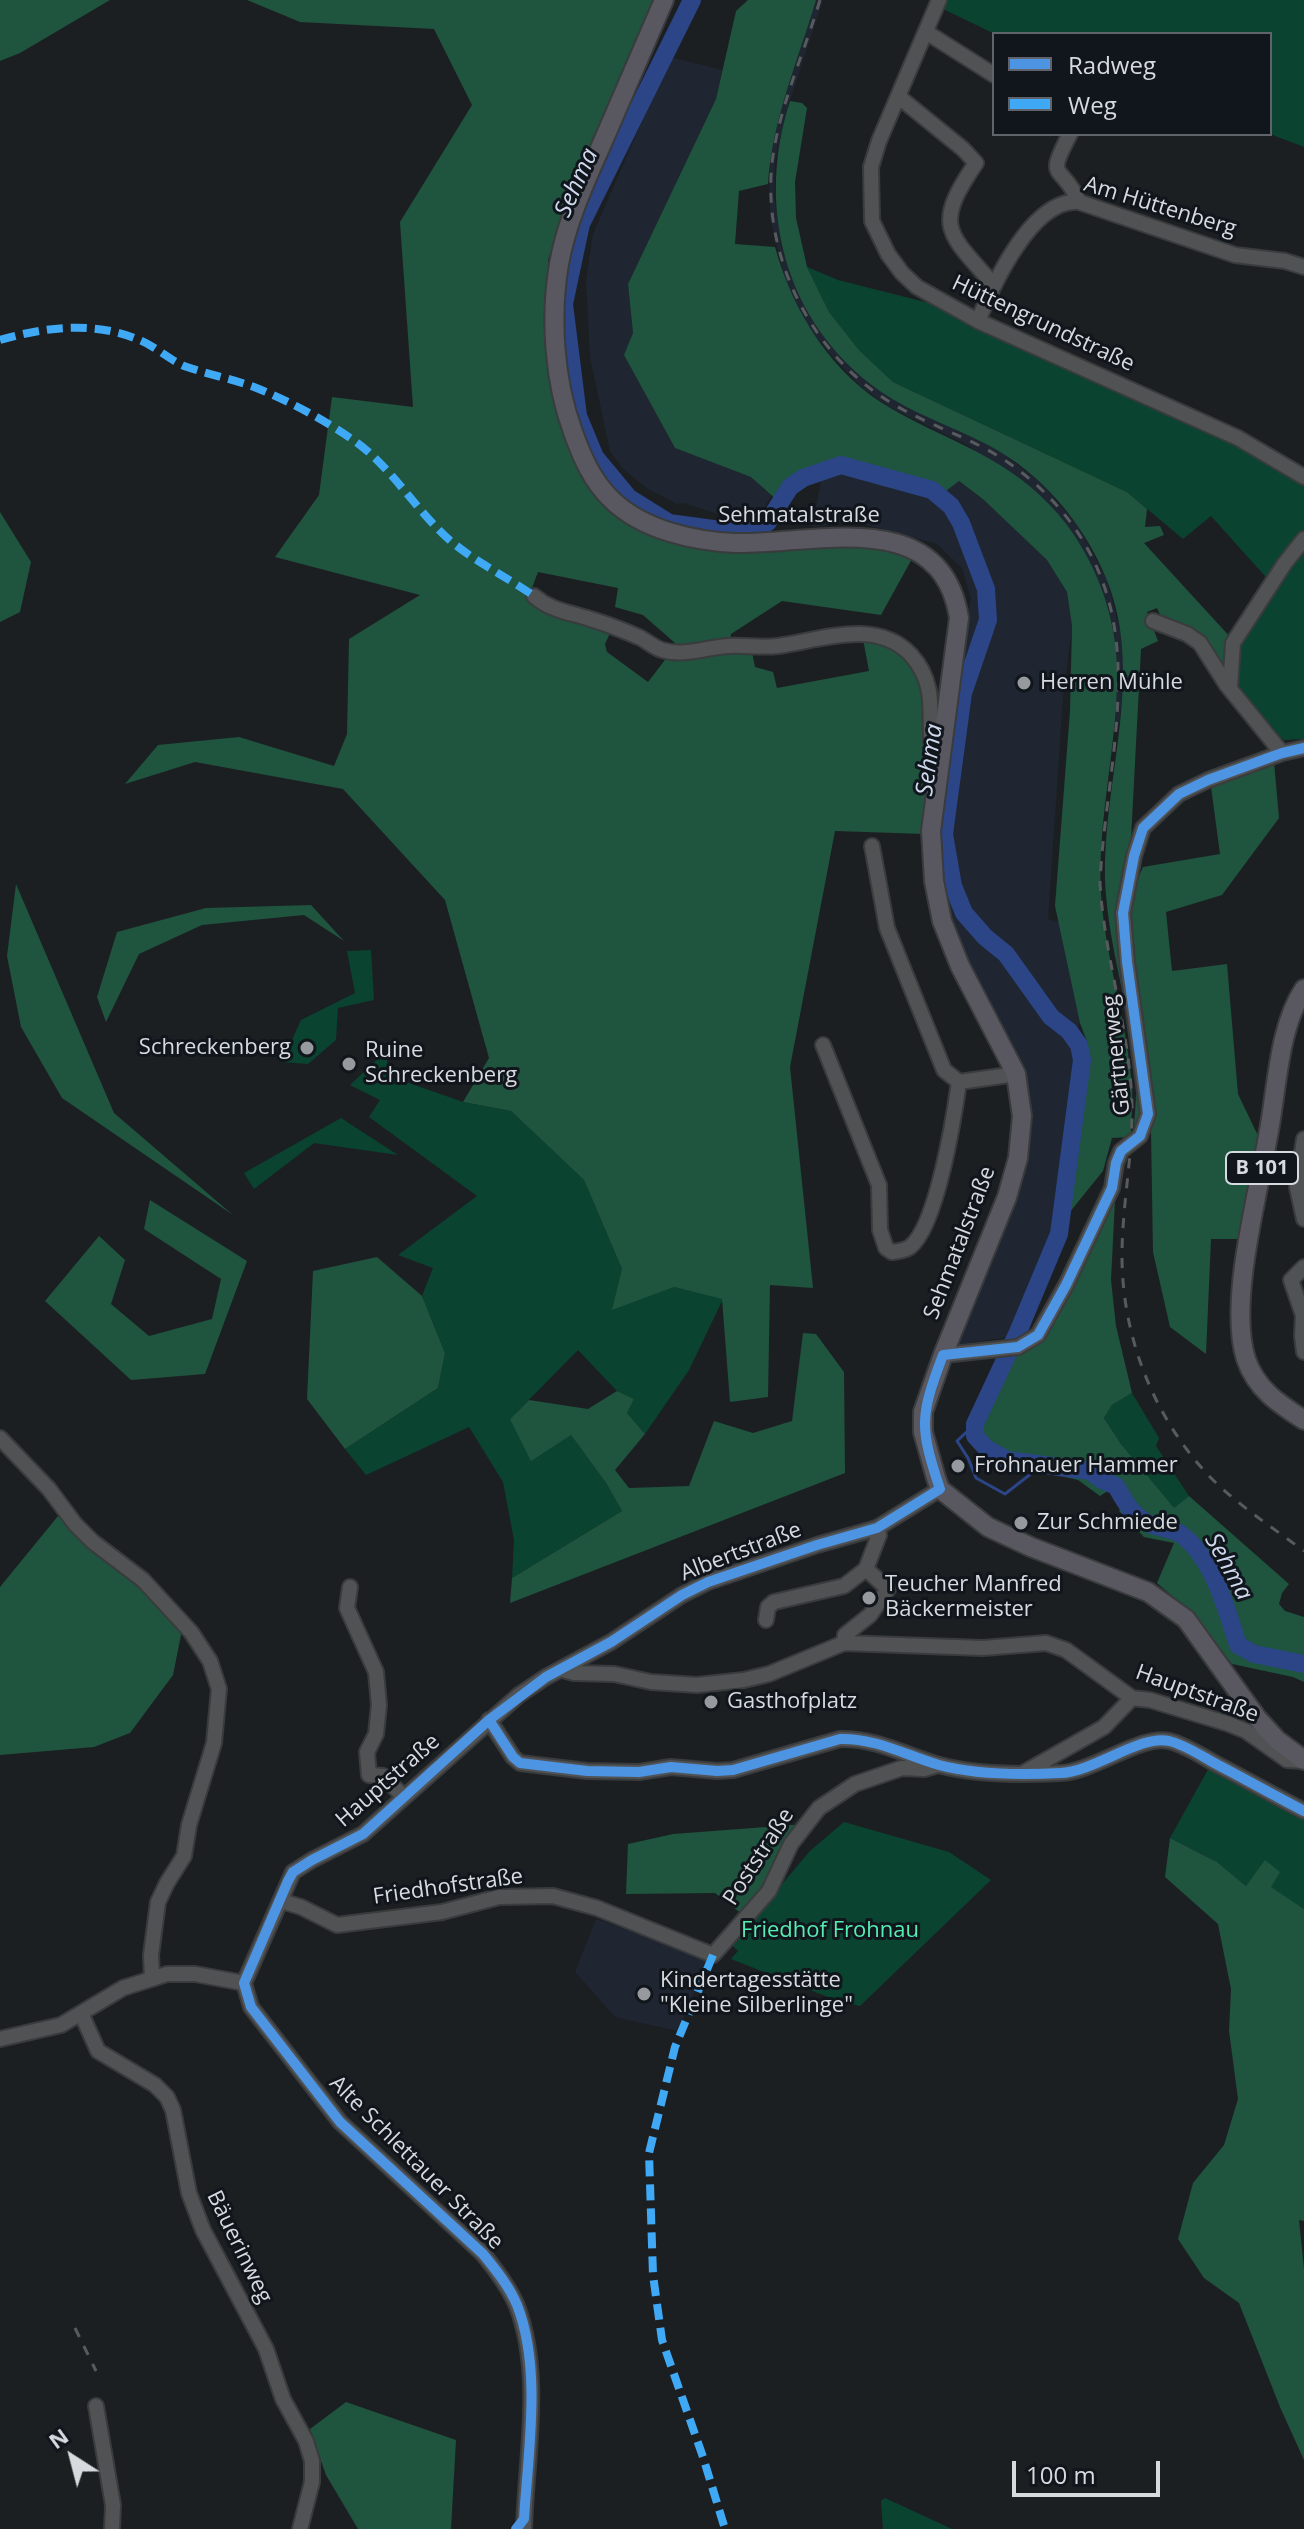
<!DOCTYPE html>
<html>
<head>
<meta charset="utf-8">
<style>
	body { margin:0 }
	#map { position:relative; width:1304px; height:2529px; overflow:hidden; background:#1c1f22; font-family:"Open Sans",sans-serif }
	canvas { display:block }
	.legend { position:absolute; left:992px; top:32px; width:280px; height:104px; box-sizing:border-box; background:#11151c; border:2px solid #60646a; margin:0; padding:10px 14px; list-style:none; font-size:24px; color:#d7dadf }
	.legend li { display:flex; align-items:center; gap:16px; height:40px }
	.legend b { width:40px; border:2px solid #60646a }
	.north { position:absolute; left:32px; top:2417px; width:80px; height:80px; -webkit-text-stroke:6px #11151c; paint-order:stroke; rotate:324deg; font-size:22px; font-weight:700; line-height:32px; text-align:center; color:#d7dadf }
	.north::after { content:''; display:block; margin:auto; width:28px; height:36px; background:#d7dadf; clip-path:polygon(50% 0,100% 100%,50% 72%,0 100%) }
	.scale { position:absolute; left:1012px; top:2461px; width:148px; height:36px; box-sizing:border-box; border:4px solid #d7dadf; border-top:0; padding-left:10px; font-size:24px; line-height:28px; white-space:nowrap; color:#d7dadf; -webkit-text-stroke:6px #11151c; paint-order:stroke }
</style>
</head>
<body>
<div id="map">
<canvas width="1304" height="2529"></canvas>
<ul class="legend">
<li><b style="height:10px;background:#4d94e3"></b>Radweg</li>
<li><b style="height:10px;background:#3fa9f5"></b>Weg</li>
</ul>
<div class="north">N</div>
<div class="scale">100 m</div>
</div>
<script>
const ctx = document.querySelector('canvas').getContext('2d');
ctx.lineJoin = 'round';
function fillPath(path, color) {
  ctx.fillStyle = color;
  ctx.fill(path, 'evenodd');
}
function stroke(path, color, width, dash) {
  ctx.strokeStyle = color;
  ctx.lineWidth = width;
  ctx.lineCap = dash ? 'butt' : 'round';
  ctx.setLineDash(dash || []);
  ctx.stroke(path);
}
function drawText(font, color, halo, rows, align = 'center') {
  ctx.font = font + ' "Open Sans",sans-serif';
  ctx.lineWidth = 6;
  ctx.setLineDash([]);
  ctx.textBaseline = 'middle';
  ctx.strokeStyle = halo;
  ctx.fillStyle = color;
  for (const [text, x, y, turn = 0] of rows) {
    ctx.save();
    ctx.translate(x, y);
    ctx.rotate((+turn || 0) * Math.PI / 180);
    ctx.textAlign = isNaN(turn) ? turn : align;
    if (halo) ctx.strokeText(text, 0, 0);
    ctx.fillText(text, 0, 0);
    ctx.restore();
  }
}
const built = new Path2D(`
	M816 0H823L785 116 775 162 774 194 781 245 791 276 815 324 852 369 1004 454 1042 484 1078 526 1107 580 1120 630 1125 669 1119 726 1113 724 1117 670 1114 632 1106 602 1083 549 1060 516 969 446 891 408 861 387 834 359 809 328 785 279 770 217 769 163 779 115Z
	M670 57 722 70 716 99 628 284 633 333 624 355 675 448 752 477 771 496 762 511 733 519 684 503 677 504 648 489 623 469 610 451 590 357 586 281 593 234Z
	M841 465 938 497 958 481 984 500 1047 560 1067 592 1072 626 1063 697 1048 919 1075 926 1095 967 1080 1023 1070 1044 1077 1059 1074 1101 1054 1227 1008 1337 956 1345 1028 1106 951 933 935 850 944 741 971 599 962 568 937 544 856 522 812 527 823 470Z
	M596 1919 703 1956 707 1962 678 2031 615 2017 575 1972Z`);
const green = new Path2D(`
	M944 0H1304V147L1270 134V34H995L941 8Z
	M807 267 838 280 933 304 1229 439 1304 481V739L1284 740 1257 714 1235 684 1238 641 1273 585 1211 516 1183 539 1127 492 893 382 859 350 829 312Z
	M371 950 374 1000 338 1008 336 1040 308 1064 282 1062 301 1020 355 993 347 951Z
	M386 1051 389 1076 463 1102 511 1111 584 1180 622 1269 674 1287 723 1299 689 1370 645 1434 627 1413 634 1399 617 1391 578 1350 510 1419 571 1435 606 1483 622 1511 512 1578 514 1540 503 1482 469 1427 366 1475 345 1449 438 1388 445 1353 422 1296 433 1268 398 1255 477 1196 369 1117 380 1100 350 1085Z
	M341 1118 398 1155 314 1143 254 1189 244 1173Z
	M1132 1393 1159 1438 1156 1446 1189 1496 1174 1509 1121 1444 1104 1418 1112 1405Z
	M1210 1766 1304 1819V1909L1270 1887 1265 1861 1246 1886 1217 1862 1170 1838Z
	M844 1822 949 1852 991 1880 860 2006 833 1999 731 1959 738 1951 731 1944 810 1851Z
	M885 2498 952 2529H883L881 2501Z`);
const forest = new Path2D(`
	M0 0H110L20 53 0 61Z
	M247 0H658L574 180 548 260 555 388 583 468 680 541 864 543 913 557 881 615 782 601 731 634 730 642 697 649 672 646 675 643 643 615 615 607 618 588 538 572 527 601 610 633 605 644 607 652 648 682 668 656 752 652 755 667 773 672 777 688 869 671 863 639C878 643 896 646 908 658 942 694 931 788 925 834L835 831 790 1067 813 1288 770 1285 768 1397 730 1402 722 1299 674 1287 612 1310 622 1269 584 1180 511 1111 463 1102 489 1058 445 900 343 789 195 762 125 784 158 745 239 737 334 766 347 734 349 639 420 595 275 557 319 495 332 397 413 407 400 222 472 105 434 29 300 22Z
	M748 0H816C798 61 772 120 768 184L739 191 735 244 775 247C793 312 832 375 892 409 955 445 1009 457 1059 515 1094 556 1117 616 1117 670 1118 745 1097 818 1101 893 1105 955 1125 1015 1131 1077 1134 1097 1131 1118 1131 1137L1112 1138 1103 1171 1065 1218 1054 1227 1075 1158 1079 1103 1088 1067V1044L1080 1023 1055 906 1070 711 1072 626 1067 592 1047 560 984 500 959 481 938 497C918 490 860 465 842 465 817 465 793 484 779 502L751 477 675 448 624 355 633 333 628 284 716 99 736 11Z
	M790 101 802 103 807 108 795 182 796 218 807 267 829 312 859 350 893 382 1127 492 1147 509 1145 527 1160 526 1164 535 1144 543 1232 639 1224 660 1226 672 1204 643 1163 621 1157 608 1147 612 1158 641 1141 649 1130 858 1119 914 1144 1120 1134 1134C1134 1116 1137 1097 1136 1079 1132 1017 1111 957 1106 895 1098 789 1148 680 1106 578 1083 522 1041 473 988 445 952 426 913 414 880 391 785 324 755 208 790 101Z
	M0 512 31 562 20 612 0 622Z
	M1274 762 1279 818 1222 895 1166 912 1172 971 1227 964 1238 1094 1261 1142 1240 1239H1211L1206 1354 1170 1327 1153 1252 1150 1072 1139 1019 1129 936 1130 897 1143 867 1220 854 1211 787Z
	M16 884 114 1113 233 1215 62 1098 21 1027 7 956Z
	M311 905 344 941 304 915 202 925 139 954 106 1022 97 997 117 932 206 908Z
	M150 1200 247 1261 205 1374 131 1380 45 1301 99 1236 125 1260 111 1304 149 1336 212 1319 221 1279 144 1229Z
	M1115 1200 1111 1280 1116 1326 1132 1393 1112 1405 1104 1418 1121 1444 1174 1508 1189 1496 1289 1584 1282 1593 1279 1604 1285 1611 1304 1617V1682L1293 1677 1232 1664 1192 1613 1157 1583 1174 1543 1144 1537 1119 1511 1128 1495 1120 1483 1100 1496 1078 1480 1004 1463 983 1453 988 1444 981 1425 1014 1349H1029L1041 1342Z
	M377 1257 422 1296 445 1353 438 1388 345 1449 307 1399 313 1271Z
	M803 1333 816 1334 844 1372 845 1473 510 1603 512 1578 622 1511 606 1483 571 1435 531 1461 510 1419 529 1400 588 1409 617 1391 634 1399 627 1413 645 1434 615 1470 629 1488 689 1486 714 1421 753 1433 792 1421Z
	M58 1516 80 1538 136 1584 182 1630 173 1675 130 1733 94 1747 0 1755V1587Z
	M806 1824 747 1918 715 1893 626 1894 628 1844 673 1834Z
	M1170 1838 1217 1862 1246 1886 1265 1860 1280 1872 1271 1887 1304 1909V2221L1299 2220 1304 2269V2460L1280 2407 1239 2303 1204 2278 1178 2239 1193 2183 1224 2145 1238 2099 1229 2031 1231 1989 1218 1924 1165 1877Z
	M346 2402 456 2440 451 2529H358L326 2475 310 2429Z`);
const stream = new Path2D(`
	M975 1424 957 1441 968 1458 976 1478 1005 1494 1041 1466`);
const river = new Path2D(`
	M692 0 581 224 564 304 578 416 595 457 629 498 669 523 735 532 761 527 768 522 790 487 803 478 841 465 932 490 951 506 961 523 986 589 988 620 963 693 944 834 953 886 964 913 985 937 1006 954 1051 1017 1069 1031 1079 1045 1082 1060 1059 1234 1018 1332 975 1424V1436L987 1449 1007 1460 1090 1471 1102 1480 1116 1486C1127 1506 1136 1522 1159 1527 1167 1529 1176 1530 1182 1535 1214 1560 1226 1608 1238 1645L1254 1654 1304 1664`);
const minor = new Path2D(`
	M939 0 879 141 871 167 872 221 888 254 902 273 917 287 978 321 1238 438 1304 477
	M926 32 994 75
	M899 97 963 149 976 163C933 226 947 232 993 284
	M1070 134C1044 183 1062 162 1079 202
	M978 321C993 285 1032 198 1079 202L1235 255 1285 261 1304 267
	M534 596C551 611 569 612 590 619 607 624 625 631 641 638 648 642 655 648 662 650 684 657 707 647 729 646 745 645 761 648 778 646 821 640 876 618 911 655 946 694 919 735 939 764
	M1153 621 1187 634 1200 643 1226 684 1282 753
	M1230 688 1233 643 1285 563 1304 539
	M872 846 887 928 944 1070 959 1082
	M823 1045 879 1185 880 1230 886 1248 892 1252C898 1251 904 1251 910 1247 937 1226 954 1117 959 1082L1016 1074
	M1304 1139 1297 1187 1304 1219
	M1304 1267 1291 1280 1303 1315 1302 1336 1304 1352
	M943 1355 1018 1347 1038 1335 1066 1285 1112 1188 1116 1163 1121 1151 1140 1136 1148 1114 1127 962 1123 913 1134 856 1143 828 1179 794 1208 780 1282 753 1304 748
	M0 1438 49 1489 75 1524 93 1542 143 1580 191 1632 210 1661 219 1689 214 1743 189 1825 184 1856 167 1883 158 1902 151 1955 152 1978
	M350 1587 347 1608 376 1672 379 1705 376 1734 367 1752 369 1775 383 1776 403 1796
	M766 1620 768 1607 774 1602 844 1586 866 1569
	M844 1643 845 1635 870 1615 888 1589 866 1569 879 1535 877 1528
	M563 1670 574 1673 614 1674 651 1682 697 1685 744 1680 769 1674 844 1643 983 1648 1046 1643 1066 1650 1132 1698 1150 1700 1229 1724 1246 1731 1287 1760 1304 1761
	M489 1720 513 1757 520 1763 587 1771 639 1772 671 1767 717 1771 733 1770 840 1739C876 1738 905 1755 939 1765 976 1775 1021 1775 1060 1773 1094 1772 1141 1734 1169 1741 1186 1745 1203 1757 1218 1765 1247 1780 1275 1796 1304 1811
	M1025 1772 1104 1727 1132 1698
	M281 1901 301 1907 337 1925 442 1912 499 1897 553 1896 597 1908 713 1955 769 1891 791 1844 819 1808 855 1784 902 1768 924 1769 938 1765
	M244 1983 293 1872 312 1860 363 1834 519 1695 546 1677 611 1642 682 1595 708 1582 817 1545 877 1528 940 1489
	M244 1983 251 2007 340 2122 483 2254C496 2270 509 2287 517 2306 543 2375 526 2457 524 2529
	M81 2013 98 2051 155 2085 167 2097 173 2110 189 2193 203 2230 266 2349 283 2399 306 2441 312 2461V2482L300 2529
	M0 2039 61 2025 123 1988 167 1974H195L244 1983
	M96 2406 113 2505 112 2529`);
const major = new Path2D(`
	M664 0C644 47 624 93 604 139 586 180 567 220 559 264 550 317 554 381 573 432 582 457 592 481 612 500 643 530 693 541 735 543 814 545 941 504 959 618L931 831 934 881 942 921 960 966 1016 1074 1022 1116 1018 1158 1007 1197 943 1355 923 1412V1432L936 1478 940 1489 988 1527 1031 1547 1148 1592 1186 1619 1257 1718 1277 1740 1304 1760
	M1304 989C1278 1028 1277 1091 1268 1136 1258 1195 1228 1303 1246 1359 1256 1389 1279 1404 1304 1420`);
const rail = new Path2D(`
	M820 0C804 54 779 106 772 163 762 257 812 356 893 404 923 422 956 433 986 449 1039 478 1083 526 1103 583 1137 675 1104 787 1100 883 1104 957 1130 1030 1132 1105 1133 1155 1122 1205 1122 1256 1122 1338 1155 1421 1213 1480 1241 1507 1273 1528 1304 1551
	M75 2328 96 2371`);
const quiet = new Path2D(`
	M0 340C44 327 93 321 137 339 154 345 168 359 184 366 207 374 232 379 254 387 289 401 325 420 356 442 389 466 411 502 439 530 466 558 503 574 534 596
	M713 1955 675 2047 649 2153 653 2275 662 2340 703 2457 725 2529`);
const cycleway = new Path2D(`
	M489 1720 513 1757 520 1763 587 1771 639 1772 671 1767 717 1771 733 1770 840 1739C876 1738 905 1755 939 1765 976 1775 1021 1775 1060 1773 1094 1772 1141 1734 1169 1741 1186 1745 1203 1757 1218 1765 1247 1780 1275 1796 1304 1811
	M516 2529 524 2519C528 2452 542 2368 517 2305 509 2286 496 2270 483 2254L340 2122 251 2007 244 1983 288 1881 293 1872 312 1860 363 1834 489 1720 546 1677 611 1642 682 1595 708 1582 817 1545 877 1528 940 1489C919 1426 920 1416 943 1355L1018 1347 1038 1335 1066 1285 1112 1188 1116 1163 1121 1151 1140 1136 1148 1114 1127 962 1123 913 1134 856 1143 828 1179 794 1208 780 1282 753 1304 748`);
const markers = [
	[1024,683,8,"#96999d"],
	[307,1048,8,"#96999d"],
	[349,1064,8,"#96999d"],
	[958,1466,8,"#96999d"],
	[1021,1523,8,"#96999d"],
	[869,1598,8,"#96999d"],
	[711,1702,8,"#96999d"],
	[644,1994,8,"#96999d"]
];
const shields = [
	[1262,1168,72]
];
const shieldNames = [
	["B 101",1262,1168]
];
const streetNames = [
	["Am Hüttenberg",1160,207,17],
	["Hüttengrundstraße",1043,324,25],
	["Sehmatalstraße",799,516],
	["Gärtnerweg",1117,1055,-96],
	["Sehmatalstraße",960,1243,-69],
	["Albertstraße",741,1552,-21],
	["Hauptstraße",1197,1694,20],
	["Hauptstraße",388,1781,-41],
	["Poststraße",759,1857,-57],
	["Friedhofstraße",448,1887,-8],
	["Alte Schlettauer Straße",416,2163,45],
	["Bäuerinweg",239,2247,64]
];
const poiNames = [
	["Herren Mühle",1040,683],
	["Schreckenberg",291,1048,"right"],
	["Ruine",365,1051],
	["Schreckenberg",365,1076],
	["Frohnauer Hammer",974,1466],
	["Zur Schmiede",1037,1523],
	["Teucher Manfred",885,1585],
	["Bäckermeister",885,1610],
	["Gasthofplatz",727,1702],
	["Kindertagesstätte",660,1981],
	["\"Kleine Silberlinge\"",660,2006]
];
const parkNames = [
	["Friedhof Frohnau",830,1931]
];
const waterNames = [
	["Sehma",577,183,-66],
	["Sehma",930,760,-82],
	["Sehma",1228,1567,61]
];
fillPath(built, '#1f2631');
fillPath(green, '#0a4330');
fillPath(forest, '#1f543f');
stroke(stream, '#2b4587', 3);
stroke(river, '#2b4587', 18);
stroke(minor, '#393b3d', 18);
stroke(major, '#393b3d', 22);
stroke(minor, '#505254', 14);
stroke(major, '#595861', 18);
stroke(rail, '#585b5e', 3, [10, 10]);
stroke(quiet, '#3fa9f5', 8, [16, 8]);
stroke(cycleway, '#4d94e3', 10);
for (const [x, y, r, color] of markers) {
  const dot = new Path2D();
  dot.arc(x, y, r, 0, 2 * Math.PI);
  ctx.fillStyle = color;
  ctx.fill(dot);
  stroke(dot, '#11151c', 3);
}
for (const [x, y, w] of shields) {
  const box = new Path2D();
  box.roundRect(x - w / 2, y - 16, w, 32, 6);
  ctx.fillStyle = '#11151c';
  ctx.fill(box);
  stroke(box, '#d7dadf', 2);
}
drawText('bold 20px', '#d7dadf', null, shieldNames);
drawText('22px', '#d7dadf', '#11151c', streetNames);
drawText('22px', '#d7dadf', '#11151c', poiNames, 'left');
drawText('22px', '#54edb2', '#11151c', parkNames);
drawText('italic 24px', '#cfd9ee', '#11151c', waterNames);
</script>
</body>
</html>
